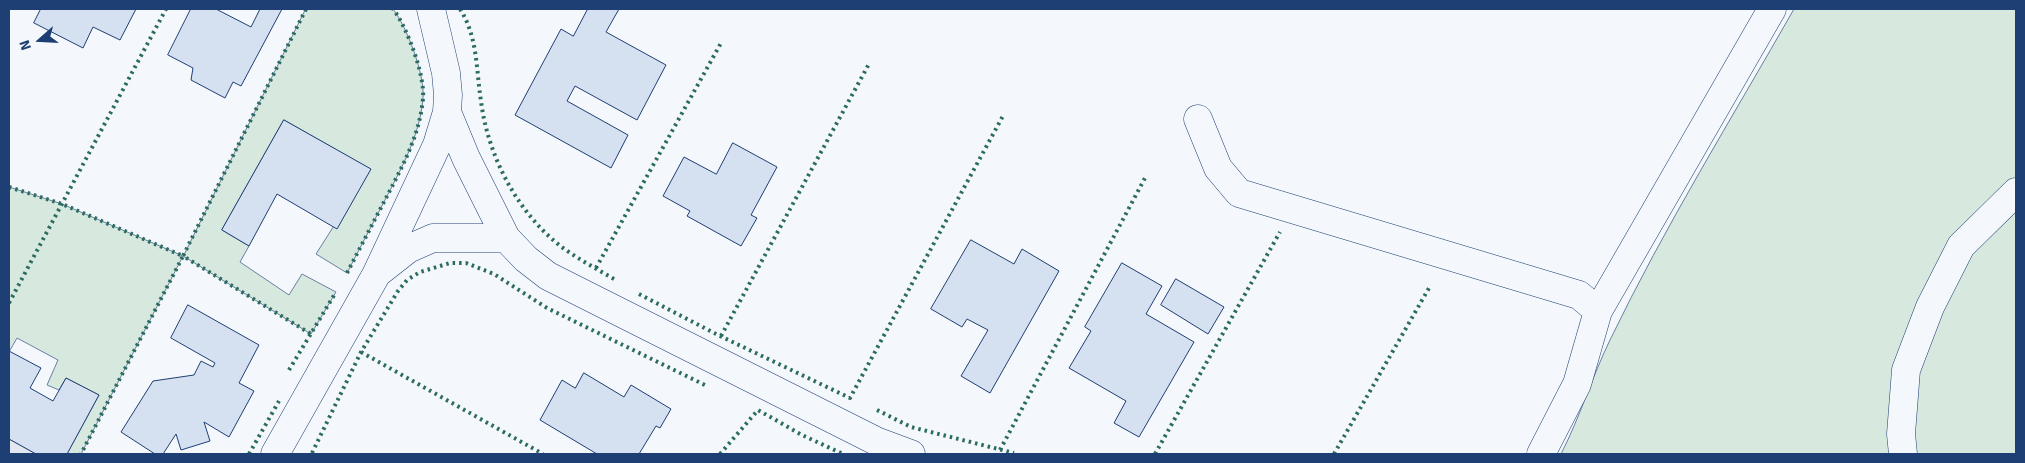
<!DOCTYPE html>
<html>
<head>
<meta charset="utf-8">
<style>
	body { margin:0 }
	#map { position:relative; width:2025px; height:463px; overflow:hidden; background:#f4f7fb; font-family:Signika,sans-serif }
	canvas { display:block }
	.frame { position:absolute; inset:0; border:10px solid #1d3f73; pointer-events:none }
	.north { position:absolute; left:15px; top:15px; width:50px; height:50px; -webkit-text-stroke:4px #f4f7fb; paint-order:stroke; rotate:251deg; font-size:14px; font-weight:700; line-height:20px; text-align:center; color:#1d3f73 }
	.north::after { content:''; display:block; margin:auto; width:18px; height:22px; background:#1d3f73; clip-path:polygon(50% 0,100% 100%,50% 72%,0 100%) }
</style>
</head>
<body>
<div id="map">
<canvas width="2025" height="463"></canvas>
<div class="frame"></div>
<div class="north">N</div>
</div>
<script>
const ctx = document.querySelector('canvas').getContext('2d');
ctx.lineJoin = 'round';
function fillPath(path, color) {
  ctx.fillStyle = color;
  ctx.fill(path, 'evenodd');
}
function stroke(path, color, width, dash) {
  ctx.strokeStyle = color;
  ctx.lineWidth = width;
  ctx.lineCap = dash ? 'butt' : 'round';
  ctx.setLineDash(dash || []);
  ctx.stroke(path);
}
const green = new Path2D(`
	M306 9H393C407 27 425 75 423 98 420 135 402 167 386 198 373 223 360 248 347 273L316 254 370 169 284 120 222 230 249 246 240 262 289 295 302 274 336 292 311 334 183 256 81 454H67L99 395 66 378 59 390 47 385 58 360 17 338 9 352V187L62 204 183 256Z
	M1794 9H2016V454H1561C1580 417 1592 377 1610 340 1665 226 1732 118 1794 9Z`);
const parking = new Path2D(`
	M9 439 36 454H9Z`);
const building = new Path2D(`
	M41 9H136L120 40 93 27 83 48 34 23Z
	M191 9H216L251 27 260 9H282L241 86 233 82 225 98 191 80 193 68 168 55Z
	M588 9H619L606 32 666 65 637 120 575 86 567 101 628 135 611 168 515 115 561 29 573 36Z
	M284 120 371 169 337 229 277 194 249 246 222 230Z
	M733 143 777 167 751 215 757 218 741 246 687 216 690 211 663 196 684 157 716 174Z
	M971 240 1014 264 1022 249 1059 271 990 393 961 376 988 330 967 319 962 327 931 309Z
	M1122 263 1162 286 1146 314 1194 342 1139 437 1114 423 1126 401 1069 368 1091 331 1085 327Z
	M1176 279 1224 307 1208 334 1161 305Z
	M188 305 259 345 239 383 254 391 229 437 204 422 210 441 181 450 176 434 163 454H155L121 432 153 381 194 375 201 361 213 367 215 363 171 338Z
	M9 351 41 368 30 388 53 401 66 378 99 395 67 454H36L9 439Z
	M584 373 624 397 631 385 671 409 660 428 656 426 639 454H597L540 420 562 380 575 388Z`);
const minor = new Path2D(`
	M447 112 466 158 506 238 526 259 548 276 876 441 911 454
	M1198 119 1218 168 1239 193 1579 295 1598 311
	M380 271 408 249 433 238H506
	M275 454 376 275 437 145 447 112 448 95 446 73 431 9
	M1541 454 1577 384 1598 311 1772 9
	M1903 454 1901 434 1906 370 1930 307 1961 246 2016 192`);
const hedge = new Path2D(`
	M306 9 183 256 311 334
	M460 9C478 37 476 70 481 101 488 157 518 214 563 248 580 260 598 270 616 280
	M9 187 62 204 183 256 81 454
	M596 268 721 43
	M347 273C360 248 373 223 386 198 402 167 420 135 423 98 425 75 407 27 393 9
	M639 294 718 335 850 398 1004 114
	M9 303 166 9
	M721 336 870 62
	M361 352 543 454
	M289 370 336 292
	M877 410 911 427 1014 453
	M1000 450 1145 178
	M312 453 361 352 398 291 407 280 420 272 450 263H466L494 274 547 308 707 386
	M249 454 279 401
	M720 454 758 410 802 435 843 454
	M1155 454 1280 232
	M1334 454 1429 288`);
fillPath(green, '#d7e8df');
stroke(green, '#687fa3', 1);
fillPath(parking, '#e3e8f0');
stroke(parking, '#687fa3', 1);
fillPath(building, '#d5e0f0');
stroke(building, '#1d3f73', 1);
stroke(minor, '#1d3f73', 29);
stroke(minor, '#f4f7fb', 28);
stroke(hedge, '#2c6c60', 4, [2.5, 4]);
</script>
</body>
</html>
